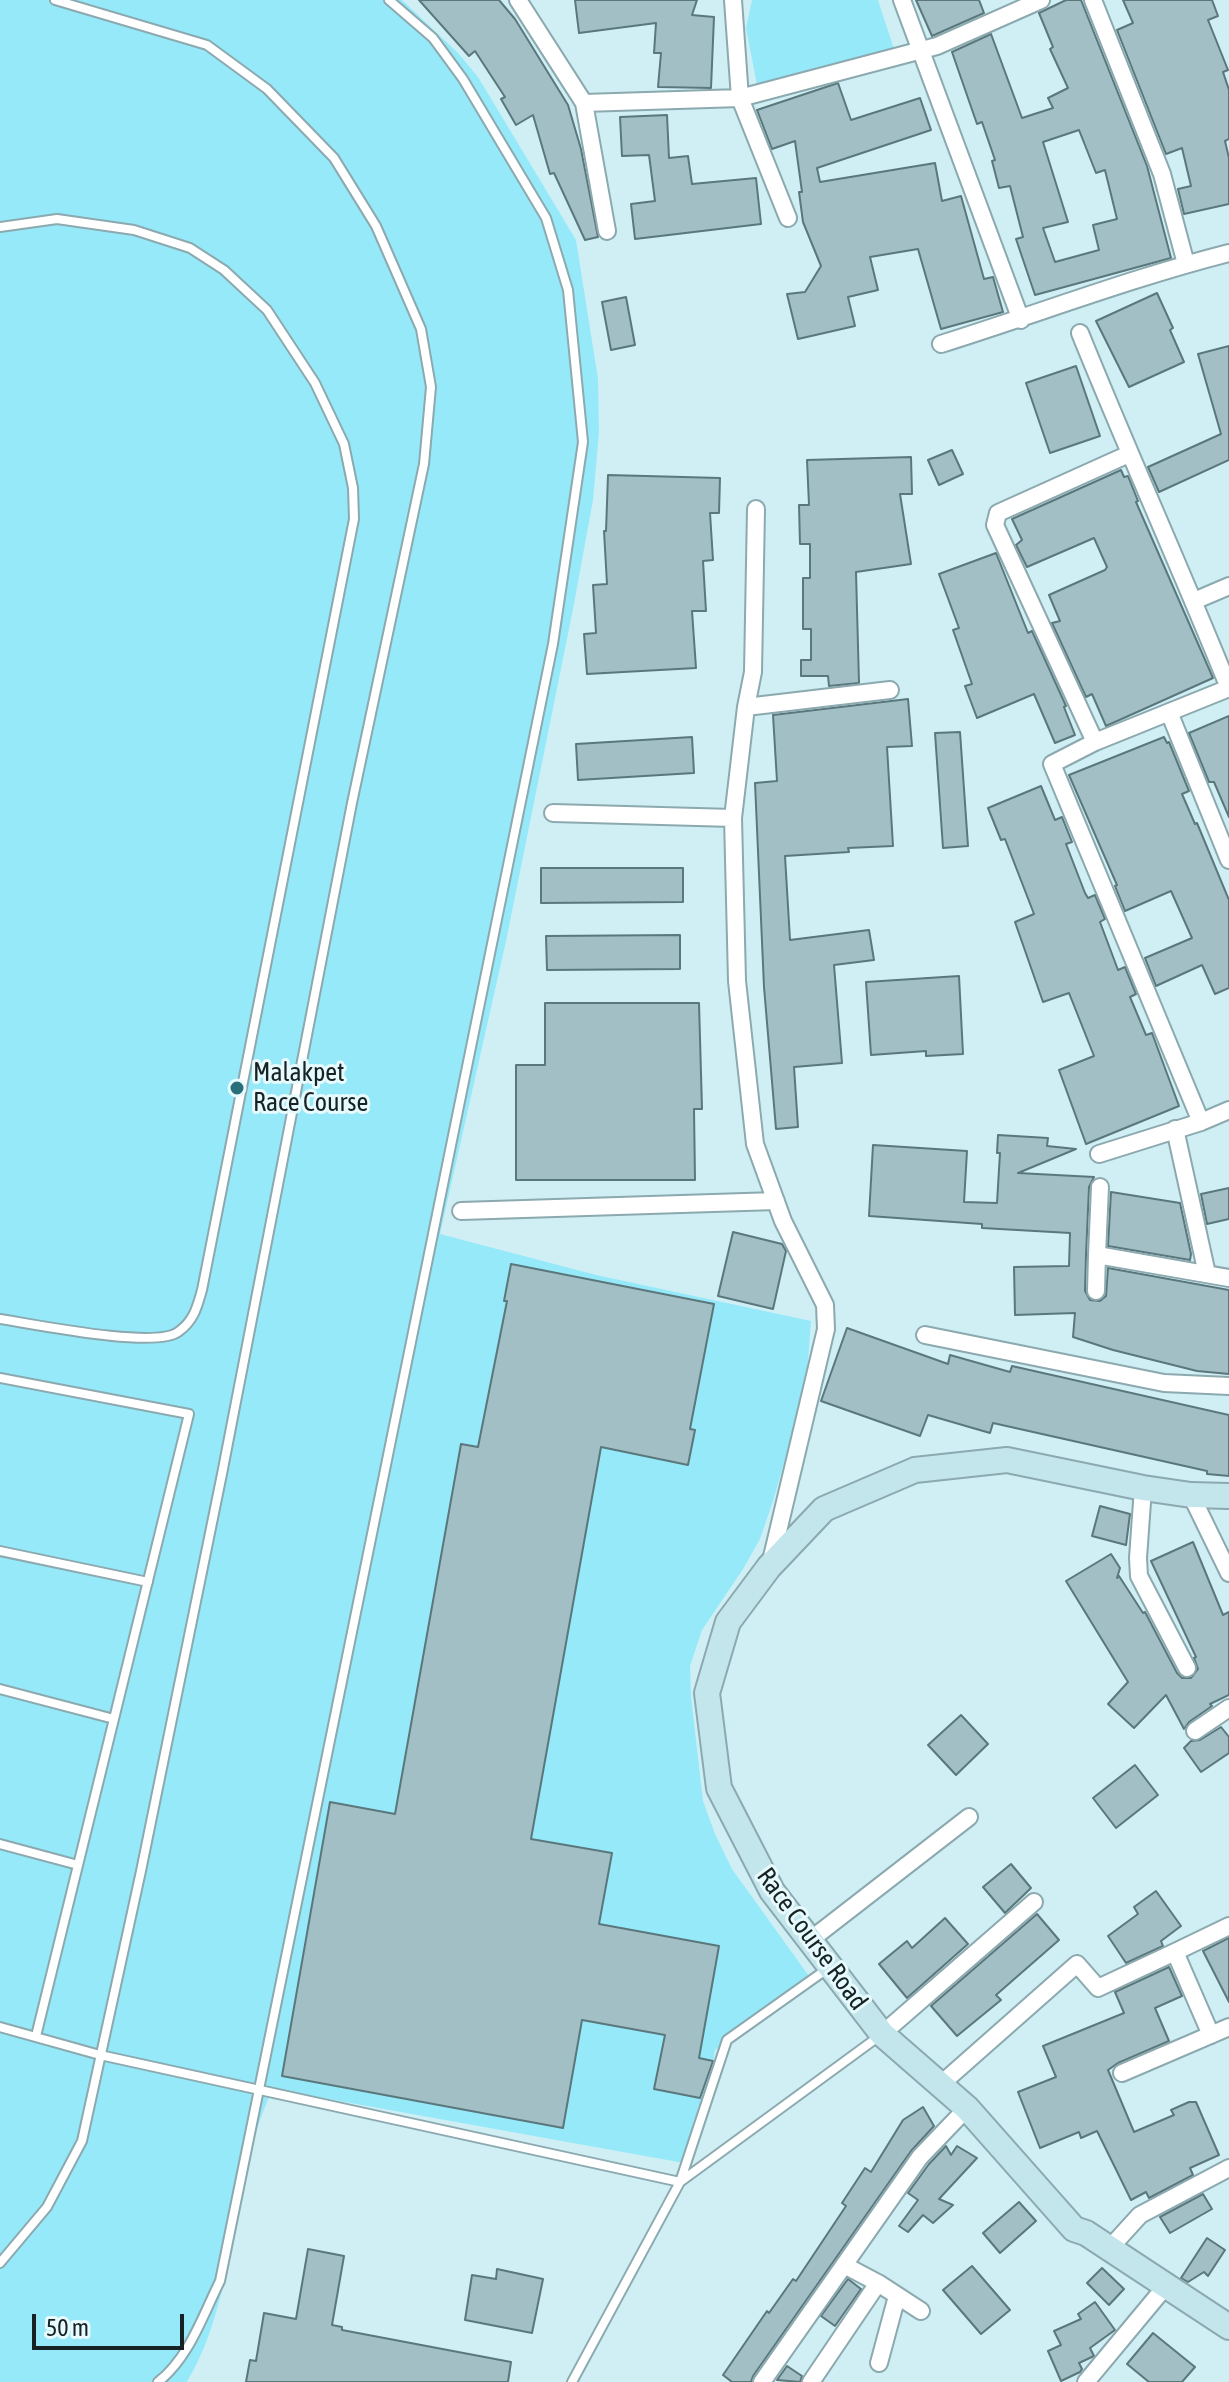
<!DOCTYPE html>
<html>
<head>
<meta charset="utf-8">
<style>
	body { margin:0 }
	#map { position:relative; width:1229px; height:2382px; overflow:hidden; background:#cfeff5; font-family:"Asap Condensed",sans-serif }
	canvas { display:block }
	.scale { position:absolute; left:32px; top:2314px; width:152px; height:36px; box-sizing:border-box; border:4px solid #162224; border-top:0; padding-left:10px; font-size:24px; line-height:28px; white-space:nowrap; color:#162224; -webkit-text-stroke:6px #e7fafd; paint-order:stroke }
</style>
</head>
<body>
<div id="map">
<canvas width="1229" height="2382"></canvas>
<div class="scale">50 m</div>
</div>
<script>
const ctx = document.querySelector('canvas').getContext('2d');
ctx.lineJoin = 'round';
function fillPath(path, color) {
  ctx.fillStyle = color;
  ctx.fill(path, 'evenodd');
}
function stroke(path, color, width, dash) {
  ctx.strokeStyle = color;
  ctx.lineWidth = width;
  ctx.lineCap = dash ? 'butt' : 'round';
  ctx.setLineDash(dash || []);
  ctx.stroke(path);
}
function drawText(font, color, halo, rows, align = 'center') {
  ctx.font = font + ' "Asap Condensed",sans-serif';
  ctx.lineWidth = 6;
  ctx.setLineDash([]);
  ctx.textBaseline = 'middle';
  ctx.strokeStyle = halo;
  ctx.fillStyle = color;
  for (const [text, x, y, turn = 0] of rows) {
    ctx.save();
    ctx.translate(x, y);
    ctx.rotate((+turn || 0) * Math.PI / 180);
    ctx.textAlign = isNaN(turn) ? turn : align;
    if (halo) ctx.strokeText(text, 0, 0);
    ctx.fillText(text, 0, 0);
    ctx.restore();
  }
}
const green = new Path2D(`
	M0 0H402L458 53 478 77 576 240 598 379 599 432 593 500 573 609 506 941 440 1234 596 1275 811 1321 806 1387 773 1501 760 1539 743 1569 702 1630 690 1666 691 1696 703 1801 715 1834 732 1869 811 1979 715 2050 704 2120 694 2119 684 2163 273 2089C228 2181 240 2293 187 2382H0Z
	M752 0H878L894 49 757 85 746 28Z`);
const building = new Path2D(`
	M419 0H499L515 19 568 105 581 149 598 237 585 240 554 173 550 174 533 115 516 125 501 99 505 97 475 51 469 56Z
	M575 0H697L692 15 714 17 711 88 658 87 661 53H654L656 23 579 33Z
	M916 0H979L984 13 932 36Z
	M1066 0H1081L1147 166 1171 258 1035 295 1016 239 1023 237 1010 186 999 188 992 161 995 160 982 122 977 124 952 52 991 34 1022 118 1053 108 1048 98 1068 88 1050 49 1053 47 1039 13ZM1079 130 1096 173 1105 170 1117 219 1093 225 1099 250 1055 262 1043 228 1068 222 1043 142Z
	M1123 0H1212L1218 16 1208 20 1228 70 1223 72 1229 90V139L1225 141 1229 158V204L1184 214 1178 189 1191 186 1182 148 1166 154 1117 30 1133 23Z
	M838 83 851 120 920 98 931 130 817 168 820 182 935 163 942 201 961 196 984 279 993 277 1003 312 941 329 918 249 870 257 878 290 848 297 855 326 798 339 787 294 805 292 821 266 803 222 799 192H802L795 141 772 149 757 110Z
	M667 115 669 158 688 156 692 184 756 178 761 224 635 239 631 204 655 201 649 155 622 156 620 117Z
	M1157 293 1173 328 1170 330 1184 362 1129 387 1096 321Z
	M626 297 635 345 611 350 602 302Z
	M1229 346V460L1159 492 1148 467 1221 434 1198 354Z
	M1076 366 1100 436 1050 453 1026 383Z
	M952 450 963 474 939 485 928 460Z
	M911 457 912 494H900L911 564 856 572 859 683 829 686 828 676H801V660H811V629H803V578H810V544H800L799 505H809L807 460Z
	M1121 470 1124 477 1128 476 1138 501 1136 502 1213 678 1106 726 1092 694 1086 697 1052 623 1060 621 1049 595 1105 570 1107 567 1094 538 1027 567 1016 545 1022 540 1012 519Z
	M608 475 720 478 719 513H710L713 560 703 561 706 611H692L696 668 587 674 584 634 596 633 593 585 607 584 604 531H606Z
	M996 553 1028 633 1032 631 1066 706 1064 707 1075 735 1055 743 1034 694 977 718 965 686 972 684 953 630 959 628 939 574Z
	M908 699 912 746 887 747 893 846 848 848 849 852 785 856 790 940 869 930 874 960 834 965 842 1063 794 1067 798 1127 776 1129 764 987 755 783 777 781 773 715Z
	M1229 716V817L1214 782H1209L1189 733Z
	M960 732 968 846 943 848 935 733Z
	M692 737 694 773 578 780 576 744Z
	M1164 737 1167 743 1169 742 1189 791 1182 794 1195 824 1197 823 1229 900V988L1215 994 1202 965 1156 986 1145 958 1192 938 1171 891 1125 911 1115 886 1117 885 1069 775Z
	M1041 786 1055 820 1062 817 1072 842 1066 844 1085 893 1088 898 1095 895 1105 919 1100 922 1118 970 1125 967 1136 994 1130 997 1146 1035 1152 1033 1179 1106 1086 1144 1059 1070 1094 1056 1069 993 1043 1002 1015 922 1034 914 1005 839 1001 840 988 808Z
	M541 868H683V902L541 903Z
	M680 935V969L547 970 546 936Z
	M959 976 963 1054 926 1056V1051L871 1055 866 982Z
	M545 1003H699L702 1109H694L695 1180H516V1065H545Z
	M998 1135 1048 1138 1047 1146 1076 1149 1018 1173 1094 1177 1089 1187 1086 1255 1085 1291 1090 1300 1100 1301 1106 1296 1108 1268 1229 1290V1374L1197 1371 1113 1350 1073 1337 1075 1313 1015 1315 1014 1267 1069 1266 1070 1233 982 1228V1224L869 1216 873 1145 967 1151 964 1202 997 1203 1000 1153H997Z
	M1229 1188V1219L1207 1224 1201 1194Z
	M1111 1192 1180 1203 1191 1254 1190 1260 1108 1246Z
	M733 1232 782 1244 786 1251 773 1309 718 1296Z
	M511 1264 714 1304 690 1429 695 1430 688 1465 601 1447 531 1839 612 1853 599 1924 719 1946 699 2058 713 2061 700 2098 654 2089 665 2035 582 2020 563 2128 282 2076 330 1802 395 1814 461 1444 478 1447 507 1301H504Z
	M847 1328 948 1364 950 1355 1010 1372 1012 1366 1229 1415V1476L1207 1474V1471L993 1423 990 1433 928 1415 920 1436 821 1401Z
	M1100 1506 1130 1514 1126 1545 1092 1536Z
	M1193 1542 1223 1615 1229 1612V1695L1210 1704 1212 1706 1189 1722 1184 1729 1166 1695 1134 1728 1108 1704 1128 1682 1066 1581 1111 1554 1120 1568 1117 1578 1119 1576 1143 1613 1145 1612 1177 1673 1182 1678H1191L1198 1669 1194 1658 1196 1657 1151 1561Z
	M961 1715 988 1744 956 1775 928 1745Z
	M1221 1727 1229 1737V1753L1201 1772 1184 1748 1191 1741 1200 1740Z
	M1135 1765 1158 1795 1116 1828 1093 1798Z
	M1011 1864 1031 1888 1005 1913 983 1887Z
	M1156 1891 1181 1926 1161 1941 1163 1946 1126 1963 1108 1936 1138 1914 1134 1907Z
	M1037 1914 1059 1940 996 1995 1001 2000 957 2036 931 2006Z
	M945 1918 968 1944 907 1998 879 1964 907 1941 912 1948Z
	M1229 1938V2002L1203 1951Z
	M1169 1967 1182 1996 1155 2008 1169 2041 1118 2063 1108 2070 1134 2132 1174 2115 1171 2110 1189 2102H1196L1219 2155 1190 2168 1193 2175 1149 2198 1146 2192 1131 2200 1097 2131 1081 2138 1079 2132 1040 2148 1018 2092 1056 2077 1043 2046 1124 2013 1115 1992Z
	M923 2107 934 2126 911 2151 753 2376 751 2382H732L723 2375 767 2311 769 2313 793 2279 796 2281 846 2206 842 2203 865 2168 871 2172 903 2120Z
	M946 2146 951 2155 957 2146 977 2158 939 2199 953 2205 933 2223 923 2215 908 2232 899 2226 918 2200 908 2193 929 2164Z
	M1203 2194 1212 2209 1170 2233 1160 2217Z
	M1019 2202 1036 2221 1000 2253 983 2233Z
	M1207 2238 1225 2250 1208 2276 1204 2272 1188 2282 1181 2278Z
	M308 2249 344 2256 332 2325 342 2327V2330L511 2362 508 2382H246L250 2360 256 2361 264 2313 296 2319Z
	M972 2266 1010 2310 981 2334 943 2290Z
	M1102 2268 1124 2289 1109 2305 1087 2283Z
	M497 2269 543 2279 532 2333 465 2320 472 2275 496 2279Z
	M848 2279 861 2289 835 2326 821 2316Z
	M1095 2302 1115 2330 1090 2348 1094 2356 1079 2363 1082 2369 1080 2372 1061 2381 1048 2351 1061 2345 1054 2331 1081 2319 1078 2314Z
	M1153 2333 1195 2367 1182 2382H1149L1127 2364Z
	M787 2366 802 2376 800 2382 777 2380Z`);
const lane = new Path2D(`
	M0 227 57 219 134 230 190 248 224 270 267 310 315 383 344 444 353 488 354 519 202 1290C197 1307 194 1321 178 1332 155 1349 33 1324 0 1319
	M0 1378 189 1414 36 2036
	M0 1551 148 1582
	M0 1689 114 1719
	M0 1844 78 1865
	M0 2027 100 2055 680 2182 878 2037
	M0 2263 47 2207 82 2141 141 1871 222 1474 352 803 424 464 431 387 421 329 376 226 334 158 267 89 207 45 55 0
	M158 2382C189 2358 203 2315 220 2281L553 644 583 442 568 290 546 218 463 79 433 38 389 0
	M572 2382 680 2182 727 2040 827 1969`);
const street = new Path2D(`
	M518 0 584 103 607 231
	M733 0 740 98 788 218
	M902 0 1021 320
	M1093 0 1162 174 1186 264
	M584 103 740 98 937 46 1041 0
	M1080 333C1128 452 1181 569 1229 688L1095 742 1052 764 1201 1122
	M941 344C1037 314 1131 278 1229 253
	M1194 601 1229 586
	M746 707 753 672 756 509
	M1169 712 1229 860
	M1095 742 995 525 998 513 1129 454
	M553 813 733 818 737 981 755 1144 783 1221 825 1305 826 1329 771 1561
	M733 818 746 707 890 690
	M1175 1129 1207 1274
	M1099 1154 1201 1122 1229 1110
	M1100 1187 1097 1255 1229 1278
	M461 1211 776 1201
	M1096 1291 1097 1255
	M925 1335 1164 1383 1229 1386
	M1143 1488 1138 1558 1139 1576 1187 1668
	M1191 1495 1229 1573
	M1195 1731 1229 1708
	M809 1941 969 1817
	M1175 1952 1229 1926
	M882 2034 1034 1902
	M1122 2073 1229 2027
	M940 2085 1077 1964 1098 1988 1175 1952 1211 2035
	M1109 2249 1140 2215 1229 2168
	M844 2265 878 2283 921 2311
	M879 2363 897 2296
	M762 2382 920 2157 967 2108
	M811 2382 878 2283
	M1086 2382 1165 2287`);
const secondary = new Path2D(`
	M1229 1496 1191 1495 1143 1488 1007 1460 915 1470 824 1509 769 1567 728 1622 707 1693 719 1788 772 1891 882 2034 967 2108 1074 2229 1086 2233 1229 2327`);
const markers = [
	[237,1088,8,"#286f7b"]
];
const poiNames = [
	["Malakpet",253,1073],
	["Race Course",253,1103]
];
const streetNames = [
	["Race Course Road",812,1939,54]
];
fillPath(green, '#96e9f9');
fillPath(building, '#a1bfc5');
stroke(building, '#5a777c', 2);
stroke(lane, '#8ba9af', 12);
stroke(street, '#8ba9af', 20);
stroke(secondary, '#8ba9af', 28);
stroke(lane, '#fff', 8);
stroke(street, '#fff', 16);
stroke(secondary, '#c3e6ec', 24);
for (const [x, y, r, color] of markers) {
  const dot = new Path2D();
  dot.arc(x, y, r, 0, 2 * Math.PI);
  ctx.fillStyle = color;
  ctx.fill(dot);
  stroke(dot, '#e7fafd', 3);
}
drawText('26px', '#162224', '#e7fafd', poiNames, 'left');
drawText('26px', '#162224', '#e7fafd', streetNames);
</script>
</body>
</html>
